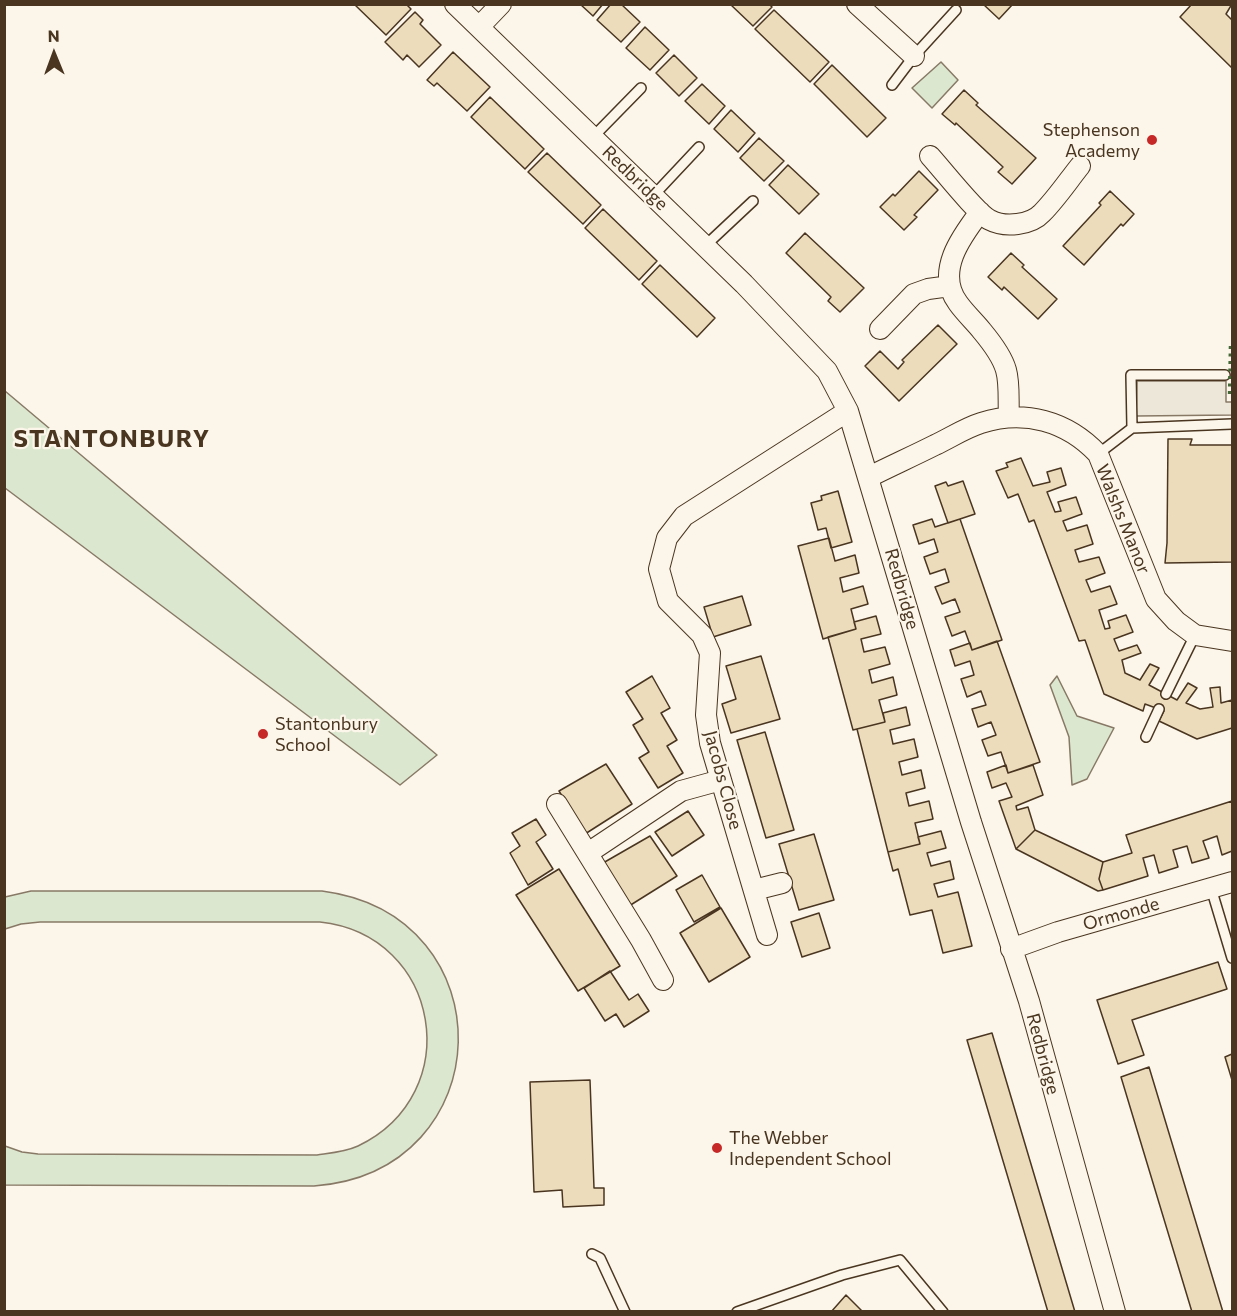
<!DOCTYPE html>
<html>
<head>
<meta charset="utf-8">
<style>
	body { margin:0 }
	#map { position:relative; width:1237px; height:1316px; overflow:hidden; background:#fbf6e9; font-family:Commissioner,sans-serif }
	canvas { display:block }
	.frame { position:absolute; inset:0; border:6px solid #4a3520; pointer-events:none }
	.north { position:absolute; left:24px; top:24px; width:60px; height:60px; -webkit-text-stroke:4px #fbf6e9; paint-order:stroke; rotate:359deg; font-size:16px; font-weight:700; line-height:24px; text-align:center; color:#4a3520 }
	.north::after { content:''; display:block; margin:auto; width:21px; height:27px; background:#4a3520; clip-path:polygon(50% 0,100% 100%,50% 72%,0 100%) }
</style>
</head>
<body>
<div id="map">
<canvas width="1237" height="1316"></canvas>
<div class="frame"></div>
<div class="north">N</div>
</div>
<script>
const ctx = document.querySelector('canvas').getContext('2d');
ctx.lineJoin = 'round';
function fillPath(path, color) {
  ctx.fillStyle = color;
  ctx.fill(path, 'evenodd');
}
function stroke(path, color, width, dash) {
  ctx.strokeStyle = color;
  ctx.lineWidth = width;
  ctx.lineCap = dash ? 'butt' : 'round';
  ctx.setLineDash(dash || []);
  ctx.stroke(path);
}
function drawText(font, color, halo, rows, align = 'center') {
  ctx.font = font + ' Commissioner,sans-serif';
  ctx.lineWidth = 4.5;
  ctx.setLineDash([]);
  ctx.textBaseline = 'middle';
  ctx.strokeStyle = halo;
  ctx.fillStyle = color;
  for (const [text, x, y, turn = 0] of rows) {
    ctx.save();
    ctx.translate(x, y);
    ctx.rotate((+turn || 0) * Math.PI / 180);
    ctx.textAlign = isNaN(turn) ? turn : align;
    if (halo) ctx.strokeText(text, 0, 0);
    ctx.fillText(text, 0, 0);
    ctx.restore();
  }
}
const green = new Path2D(`
	M941 62 958 80 932 108 912 88Z
	M4 391H5L437 755 400 785 5 488Z
	M1057 676 1077 716 1114 728 1087 779 1072 785 1069 737 1050 685Z
	M31 891H322C508 915 502 1172 314 1186L5 1185V1146L22 1152 38 1154 317 1155C331 1153 345 1152 358 1146 467 1094 441 935 320 922H40L21 924 5 929V897Z`);
const parking = new Path2D(`
	M1137 381H1226V402H1232V415L1136 416Z`);
const building = new Path2D(`
	M354 4H406L411 9 386 35Z
	M580 4H603L593 16Z
	M611 4H621L640 22 621 42 597 20Z
	M730 4H769L772 7 753 26Z
	M983 4H1013L999 19Z
	M1192 4H1232L1226 14 1232 20V68L1180 17Z
	M774 10 829 62 810 82 755 29Z
	M415 12 423 20 420 24 441 45 419 67 407 55 403 60 385 42Z
	M645 27 669 50 650 70 626 48Z
	M453 52 490 87 467 111 437 83 434 86 427 80Z
	M674 55 697 78 679 96 656 73Z
	M832 65 886 118 867 137 814 84Z
	M702 84 725 106 709 124 685 101Z
	M964 90 978 103 976 105 1036 158 1012 184 998 172 1003 167 956 123 955 125 942 114Z
	M490 97 544 149 525 169 471 117Z
	M731 110 755 133 738 152 714 129Z
	M759 138 784 161 764 181 740 158Z
	M547 153 601 205 583 224 528 172Z
	M788 165 819 194 799 214 769 185Z
	M919 171 938 190 914 215 917 217 904 230 880 207 893 194 895 196Z
	M1110 191 1134 214 1123 226 1121 224 1084 265 1063 246 1101 205 1099 203Z
	M603 209 657 261 639 280 585 228Z
	M805 233 864 288 840 312 828 301 831 297 786 253Z
	M1011 253 1024 265 1022 267 1057 299 1038 319 1004 287 1002 290 988 277Z
	M660 265 715 318 697 337 642 284Z
	M938 325 957 344 899 401 865 366 880 351 898 369 904 362 902 360Z
	M1168 439H1192L1190 445H1232V562L1165 563 1167 543Z
	M1021 458 1033 486 1050 482 1047 472 1061 468 1066 485 1047 492 1055 512 1061 511 1058 502 1076 497 1082 514 1063 521 1067 531 1087 525 1093 544 1075 550 1079 562 1099 557 1105 573 1086 580 1091 592 1110 586 1117 604 1099 610 1105 629 1110 628 1108 621 1126 615 1133 632 1114 639 1119 651 1137 645 1141 653 1122 660 1125 673 1140 680 1150 664 1159 668 1149 685 1177 700 1188 683 1197 688 1186 703 1200 709 1213 707 1210 688 1220 687 1221 703 1232 700V728L1197 739 1159 721 1164 711 1145 704 1143 711 1104 694 1085 640 1079 641 1034 520 1029 522 1018 494 1008 498 996 471 1008 467 1006 463Z
	M963 481 975 514 948 523 935 486 946 482 948 486Z
	M838 491 852 542 831 548 826 528 818 530 811 503 822 500 821 496Z
	M932 519 935 527 960 519 1002 640 972 650 965 631 952 636 945 617 960 612 955 599 942 604 935 587 949 582 945 569 930 574 924 557 938 552 934 539 919 544 913 525Z
	M829 538 835 561 855 555 859 573 840 578 843 592 863 586 868 604 851 609 856 629 823 639 798 546Z
	M742 596 751 625 713 637 704 607Z
	M876 616 881 634 861 639 864 652 885 647 890 664 869 670 872 683 893 677 897 695 879 700 885 722 853 730 828 637 856 629 854 622Z
	M997 641 1040 762 1008 773 1001 752 988 756 982 740 996 735 991 722 978 727 972 709 986 705 981 691 967 697 961 679 974 675 970 661 955 666 950 650 970 643 972 650Z
	M761 656 780 719 731 733 722 704 736 699 726 666Z
	M652 676 670 708 661 713 677 740 667 746 683 773 658 788 639 758 649 752 633 725 643 719 626 692Z
	M906 707 910 725 890 730 893 744 914 739 918 757 899 762 902 775 921 770 925 788 906 793 909 806 929 801 933 819 915 823 920 844 888 852 857 729 885 722 883 713Z
	M765 732 794 830 766 838 737 740Z
	M606 764 632 804 585 834 559 791Z
	M1006 765 1008 773 1033 765 1043 795 1016 806 1017 810 1028 807 1035 830 1016 849 999 801 1012 797 1006 783 992 788 987 772Z
	M1232 801V851L1222 855 1217 836 1203 841 1209 858 1192 863 1187 846 1173 850 1178 867 1159 873 1154 855 1143 858 1148 876 1103 890 1099 879 1103 862 1132 853 1126 835Z
	M688 811 704 835 672 856 655 832Z
	M536 819 546 835 536 842 553 869 528 885 510 853 520 846 512 833Z
	M1035 830 1103 862 1099 879 1103 890 1098 891 1016 849Z
	M941 831 946 848 927 853 931 866 950 861 954 879 934 884 938 897 958 892 972 946 943 953 932 910 910 915 898 869 893 871 888 852 920 844 918 837Z
	M814 834 834 900 799 910 779 844Z
	M650 836 677 876 629 906 603 863Z
	M559 869 620 966 578 991 516 895Z
	M702 875 720 907 694 922 676 890Z
	M721 908 750 957 709 982 680 933Z
	M819 913 830 948 802 957 791 922Z
	M1218 962 1227 989 1132 1020 1144 1055 1118 1064 1097 1000Z
	M610 971 629 1000 638 994 649 1011 624 1027 616 1014 605 1021 584 988Z
	M992 1033 1075 1312H1048L967 1040Z
	M1232 1054V1080L1225 1057Z
	M1149 1067 1223 1312H1192L1121 1077Z
	M590 1080 594 1188H604V1205L563 1207 562 1190 534 1192 530 1082Z
	M846 1295 863 1312H831Z`);
const service = new Path2D(`
	M892 85 914 56 956 10
	M593 137 641 88
	M653 196 699 147
	M705 246 753 201
	M1132 428 1131 375H1225
	M1098 454 1132 428 1232 424
	M1166 694 1195 635
	M1146 737 1159 709
	M1211 888 1232 958
	M592 1254 600 1258 625 1312
	M737 1312 842 1275 900 1260 943 1312`);
const minor = new Path2D(`
	M455 4 744 284 827 371 848 411 971 822 1029 1001 1115 1312
	M857 4 914 56
	M479 27 501 4
	M930 156C942 169 977 214 990 220 1005 228 1031 225 1042 213 1056 199 1068 181 1080 166
	M980 212C961 237 935 272 958 303 965 313 975 322 982 331 992 343 1002 356 1006 370 1010 384 1008 402 1009 416
	M880 329 914 294 928 289 950 286
	M869 477C891 466 913 456 935 445 950 438 965 428 981 423 1024 409 1067 421 1098 454L1156 599 1176 621 1195 635 1232 641
	M557 804 641 940 663 980
	M588 853 681 791 721 780
	M754 890 782 883
	M767 935 710 743 706 715 710 653 702 635 668 601 659 569 667 538 684 516 848 411
	M1011 949 1058 932 1232 882`);
const hedge = new Path2D(`
	M1231 346 1230 397H1232`);
const markers = [
	[1152,140,6,"#c62828"],
	[263,734,6,"#c62828"],
	[717,1148,6,"#c62828"]
];
const poiNames = [
	["Stephenson",1140,130,"right"],
	["Academy",1140,151,"right"],
	["Stantonbury",275,724],
	["School",275,745],
	["The Webber",729,1138],
	["Independent School",729,1159]
];
const streetNames = [
	["Redbridge",635,178,44],
	["Walshs Manor",1123,519,68],
	["Redbridge",902,589,74],
	["Jacobs Close",723,780,75],
	["Ormonde",1121,914,-16],
	["Redbridge",1043,1054,75]
];
const districtNames = [
	["STANTONBURY",112,439]
];
fillPath(green, '#dce7d0');
stroke(green, '#887966', 1.5);
fillPath(parking, '#ede7d9');
stroke(parking, '#887966', 1.5);
fillPath(building, '#ecdcbc');
stroke(building, '#4a3520', 1.5);
stroke(service, '#4a3520', 12);
stroke(minor, '#4a3520', 22);
stroke(service, '#fbf6e9', 9);
stroke(minor, '#fbf6e9', 20);
stroke(hedge, '#436837', 4.5, [3, 4.5]);
for (const [x, y, r, color] of markers) {
  const dot = new Path2D();
  dot.arc(x, y, r, 0, 2 * Math.PI);
  ctx.fillStyle = color;
  ctx.fill(dot);
  stroke(dot, '#fbf6e9', 2);
}
drawText('18px', '#4a3520', '#fbf6e9', poiNames, 'left');
drawText('18px', '#4a3520', '#fbf6e9', streetNames);
ctx.letterSpacing = '1.5px';
drawText('bold 24px', '#4a3520', '#fbf6e9', districtNames);
ctx.letterSpacing = '0px';
</script>
</body>
</html>
